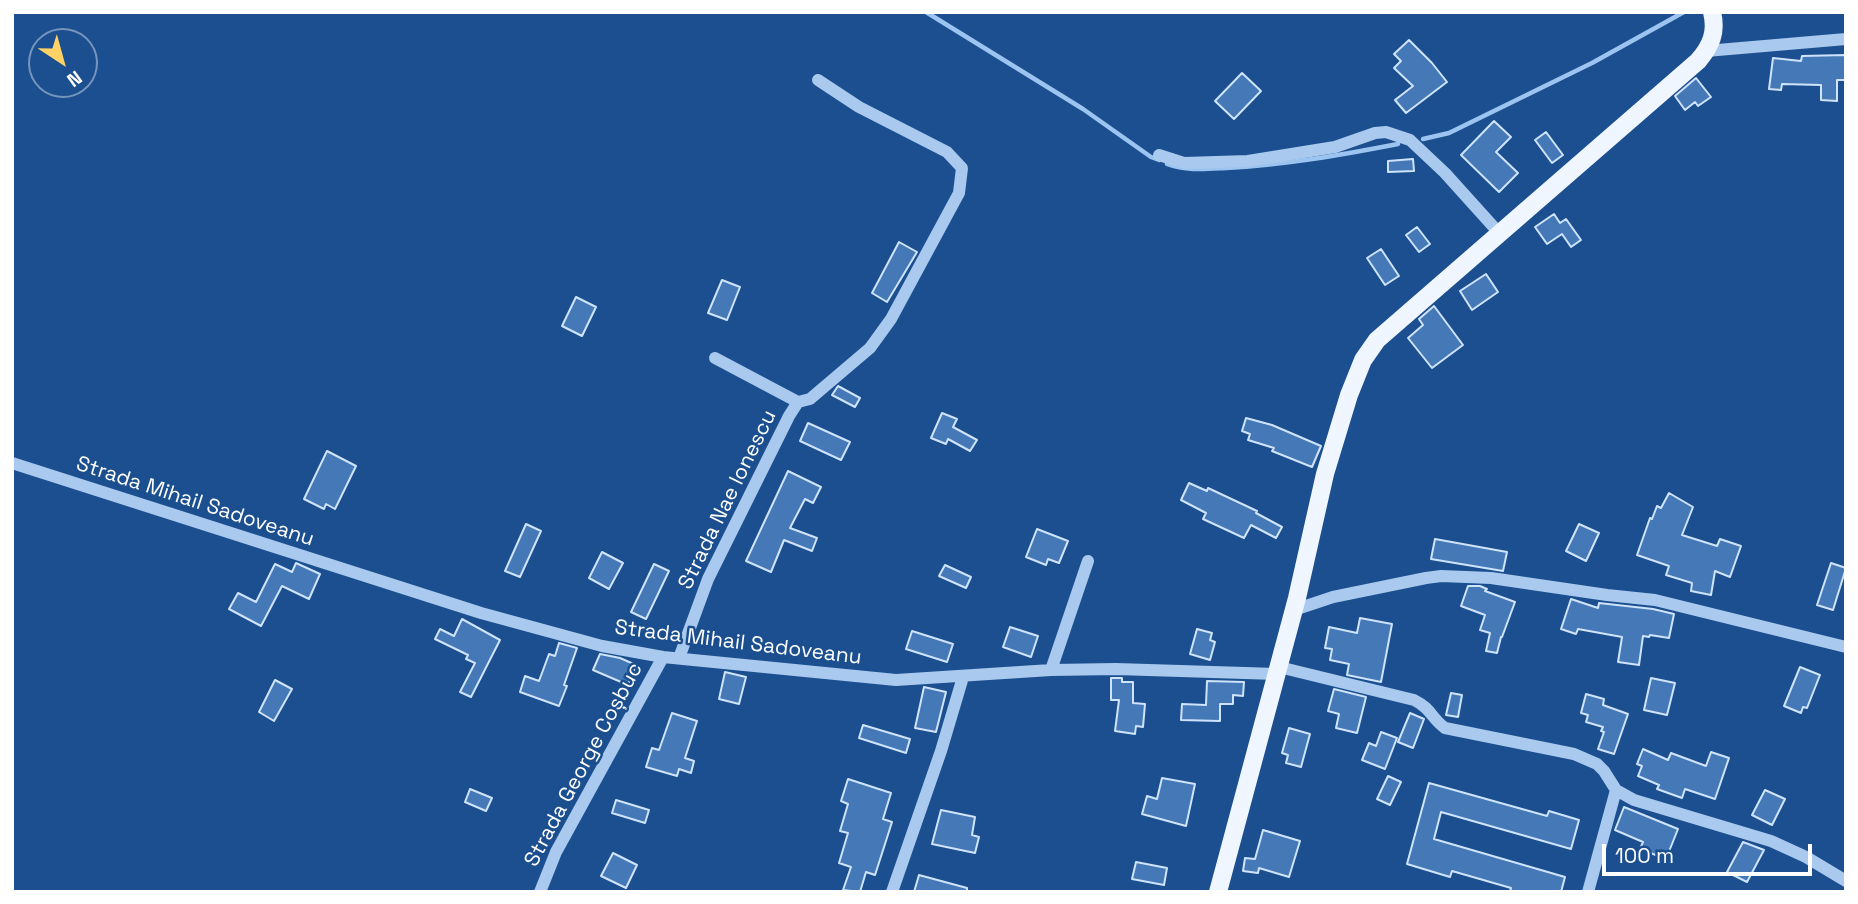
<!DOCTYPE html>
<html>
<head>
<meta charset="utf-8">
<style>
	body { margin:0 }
	#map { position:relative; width:1858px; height:904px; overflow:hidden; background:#1b4f8f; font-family:"Space Grotesk",sans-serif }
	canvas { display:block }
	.frame { position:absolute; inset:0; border:14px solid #fff; pointer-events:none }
	.north { position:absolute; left:28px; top:28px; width:70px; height:70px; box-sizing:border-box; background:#1b4f8f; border:2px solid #7695bc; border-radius:50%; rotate:144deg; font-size:19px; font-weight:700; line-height:28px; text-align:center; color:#fff }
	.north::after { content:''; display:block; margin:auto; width:24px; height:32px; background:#ffd166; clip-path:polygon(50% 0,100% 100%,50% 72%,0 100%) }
	.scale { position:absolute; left:1602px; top:844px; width:210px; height:32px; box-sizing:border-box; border:4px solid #fff; border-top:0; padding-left:9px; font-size:21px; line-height:24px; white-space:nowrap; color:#fff; -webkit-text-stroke:5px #1b4f8f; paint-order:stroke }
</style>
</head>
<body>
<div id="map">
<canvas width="1858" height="904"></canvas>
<div class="frame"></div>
<div class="north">N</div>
<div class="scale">100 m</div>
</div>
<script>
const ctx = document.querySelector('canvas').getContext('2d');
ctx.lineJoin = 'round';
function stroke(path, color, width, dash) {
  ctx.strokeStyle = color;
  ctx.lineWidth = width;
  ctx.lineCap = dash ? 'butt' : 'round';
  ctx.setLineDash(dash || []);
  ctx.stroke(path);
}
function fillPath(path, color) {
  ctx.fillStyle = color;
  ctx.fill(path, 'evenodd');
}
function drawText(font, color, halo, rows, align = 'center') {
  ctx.font = font + ' "Space Grotesk",sans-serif';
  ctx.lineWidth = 5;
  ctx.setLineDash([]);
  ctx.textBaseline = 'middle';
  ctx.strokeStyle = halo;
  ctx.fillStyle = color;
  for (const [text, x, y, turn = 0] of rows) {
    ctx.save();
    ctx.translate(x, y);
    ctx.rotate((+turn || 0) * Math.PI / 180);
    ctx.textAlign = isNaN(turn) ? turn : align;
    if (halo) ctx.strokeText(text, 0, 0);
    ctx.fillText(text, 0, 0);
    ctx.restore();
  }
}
const stream = new Path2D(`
	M926 12 1083 109 1151 157 1159 160
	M1423 139 1449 133 1592 63 1684 12
	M1167 164C1186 171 1206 169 1226 168 1284 165 1341 155 1398 144`);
const building = new Path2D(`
	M1409 40 1432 63 1447 82 1406 113 1395 100 1413 86 1394 68 1401 61 1394 54Z
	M1846 55V80H1837V101L1821 100V85L1782 84 1781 90 1769 89 1773 58 1801 61 1802 56Z
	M1242 73 1261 91 1234 119 1215 101Z
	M1696 78 1711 97 1698 106 1695 102 1685 110 1675 96Z
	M1494 121 1511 137 1496 152 1518 173 1499 192 1461 155Z
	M1546 132 1563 155 1552 163 1535 140Z
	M1413 159 1414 171 1388 172V161Z
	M1554 214 1560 223 1566 219 1581 240 1571 247 1562 234 1547 244 1535 227Z
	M1417 227 1430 244 1419 252 1406 235Z
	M899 242 917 252 887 302 872 293Z
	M1381 249 1399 276 1385 285 1367 258Z
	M1486 274 1498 292 1472 310 1460 291Z
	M722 280 740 287 727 320 708 313Z
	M576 297 596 307 582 336 562 326Z
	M1434 306 1463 345 1432 368 1408 338 1423 325 1419 319Z
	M838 386 860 398 855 407 832 395Z
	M942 413 957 419 953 427 977 440 970 451 948 439 946 444 931 438Z
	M1246 418 1272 425 1321 446 1312 467 1272 451 1274 448 1248 440 1250 434 1242 431Z
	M808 423 850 442 841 460 800 441Z
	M327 451 356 466 335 509 326 504 324 509 304 499Z
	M788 471 821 487 813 503 805 499 790 528 817 538 812 551 784 540 771 572 746 561Z
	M1189 483 1207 491 1208 488 1257 511 1256 513 1282 527 1276 538 1251 525 1244 538 1203 519 1206 513 1181 500Z
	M1669 493 1693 507 1682 535 1717 546 1720 539 1741 546 1730 577 1715 571 1711 595 1691 591 1692 583 1666 575 1669 566 1637 555 1650 518 1652 519 1657 506 1661 508Z
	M526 524 541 531 520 577 505 571Z
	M1579 524 1599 533 1586 561 1566 551Z
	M1037 529 1068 541 1059 563 1048 559 1046 565 1026 557Z
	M1435 539 1507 552 1503 571 1431 559Z
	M602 552 623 563 609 589 589 578Z
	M296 563 320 574 309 599 282 586 261 626 229 609 238 593 256 602 275 564 292 572Z
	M1831 563 1846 568 1833 610 1817 605Z
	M654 564 669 571 646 619 631 612Z
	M945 565 971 577 966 588 939 576Z
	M1468 586H1480L1487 589 1485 591 1515 602 1502 637H1501L1497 653 1486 651 1490 633 1480 630 1485 615 1461 606Z
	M1571 599 1598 608 1599 603 1653 609 1674 614 1669 638 1650 635 1649 637 1643 636 1639 665 1618 662 1622 637 1578 629 1576 634 1561 629Z
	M1360 618 1392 624 1381 682 1347 675 1349 664 1330 660 1332 649 1325 648 1329 627 1357 633Z
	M462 619 500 640 471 697 460 692 475 663 466 659 468 655 435 639 440 629 454 636Z
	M1010 627 1038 636 1031 657 1003 647Z
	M1197 629 1212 633 1210 640 1215 642 1210 660 1190 654Z
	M912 631 953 644 947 662 906 649Z
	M559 643 577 648 564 685 567 686 559 706 520 692 525 676 539 681 549 654 555 656Z
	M600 654 620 658 636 665 628 685 593 670Z
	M1800 667 1820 675 1807 708 1803 707 1801 713 1784 706Z
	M725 672 746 677 739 704 719 699Z
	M1111 678H1122V682H1133V703L1145 704 1143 727 1136 726 1135 734 1115 731 1119 700H1111Z
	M1651 678 1675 683 1667 715 1644 710Z
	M275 680 292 689 274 721 259 712Z
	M1207 681 1244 682 1243 696 1233 695V704H1220V721L1181 720 1182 704 1206 705Z
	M924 687 946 692 936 732 915 728Z
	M1334 689 1366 697 1357 733 1336 728 1339 714 1328 711Z
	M1451 693 1462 695 1458 717 1446 715Z
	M1586 694 1604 699 1603 705 1628 714 1614 754 1598 749 1604 732 1601 731 1603 727 1586 722 1588 715 1581 713Z
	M672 713 697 721 685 758 694 761 691 773 679 769 677 776 646 767 652 748 659 750Z
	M1410 713 1424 719 1413 748 1398 742Z
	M863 725 910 739 906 753 859 738Z
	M1289 728 1310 734 1301 767 1286 763 1288 755 1282 753Z
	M1381 732 1397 738 1385 769 1362 760 1369 743 1376 746Z
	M1643 749 1668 760 1671 753 1706 766 1711 752 1729 758 1715 799 1685 789 1682 798 1657 789 1659 785 1638 776 1642 766 1637 764Z
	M1388 776 1401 782 1390 805 1377 799Z
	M1162 778 1195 784 1186 826 1142 814 1147 796 1157 799Z
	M848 779 891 793 883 819 892 822 885 844 875 875 866 872 860 892 843 890 851 867 839 863 848 833 840 831 848 804 841 801Z
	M1429 783 1547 816 1549 811 1579 820 1571 849 1441 812 1434 839 1565 877 1561 892H1510L1511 888 1452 871 1450 877 1407 864Z
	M470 789 492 798 486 811 465 802Z
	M1765 790 1785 799 1772 825 1752 815Z
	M616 800 649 810 645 823 612 813Z
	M1624 807 1678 829 1666 859 1640 849 1643 842 1615 830Z
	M941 810 975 817 972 835 979 837 975 853 932 844Z
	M1263 830 1300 841 1289 877 1259 868 1258 873 1243 871 1245 858 1255 859Z
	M1743 842 1764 850 1747 882 1727 872Z
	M613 853 637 865 626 888 601 876Z
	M1136 862 1167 868 1164 885 1132 879Z
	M919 875 967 888V892H914Z`);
const minor = new Path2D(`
	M1706 51 1846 39
	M1159 155 1184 163 1248 161 1335 147 1375 133 1386 132 1410 140 1445 173 1500 234
	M715 358 798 402
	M12 463 481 613 602 646 663 657 896 680 1051 670 1116 669 1277 674
	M1294 610 1333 597 1426 578 1441 576 1491 578 1607 595 1655 600 1846 647
	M679 658 708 579 789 416 798 402 810 399 870 348 891 319 959 193 962 168 947 152 859 107 818 80
	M1279 667 1414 700C1432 709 1431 718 1445 728L1574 754 1597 764 1604 771 1616 790 1588 892
	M1051 670 1088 561
	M1616 790 1634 800 1771 841 1806 857 1846 881
	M540 892 556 852 663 657
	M892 892 941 751 963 677`);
const major = new Path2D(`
	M1218 892 1297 598 1325 474 1349 395 1363 360 1377 340 1698 61C1711 46 1717 32 1712 12`);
const streetNames = [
	["Strada Nae Ionescu",728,500,-64],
	["Strada Mihail Sadoveanu",195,502,18],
	["Strada Mihail Sadoveanu",738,643,7],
	["Strada George Coșbuc",584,765,-62]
];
stroke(stream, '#9cc4f0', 4.5);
fillPath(building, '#4478b7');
stroke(building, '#cfe3fa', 2);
stroke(minor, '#a9c9ee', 12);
stroke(major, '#f0f6ff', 18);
drawText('21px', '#fff', '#1b4f8f', streetNames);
</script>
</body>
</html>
